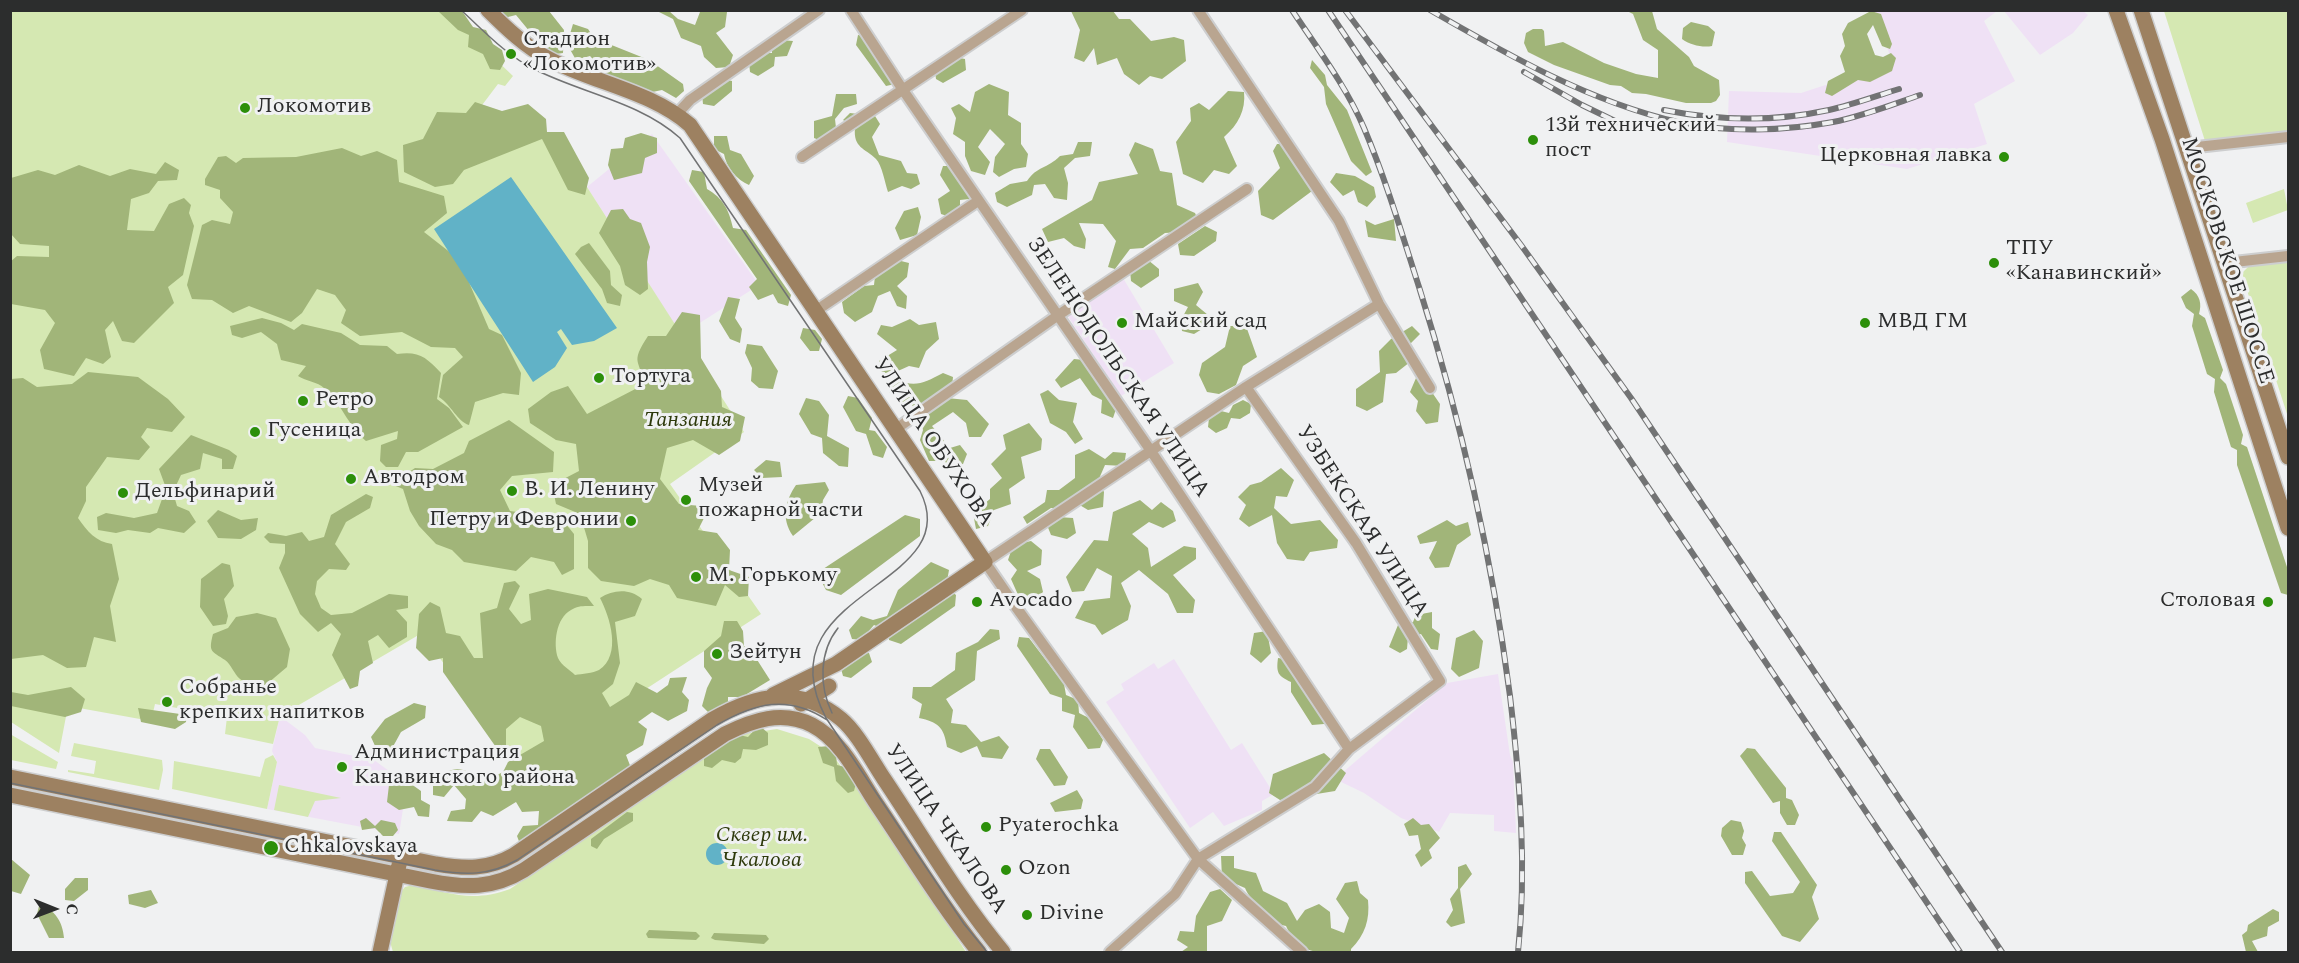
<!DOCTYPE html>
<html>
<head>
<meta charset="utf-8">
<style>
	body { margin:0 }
	#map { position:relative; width:2299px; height:963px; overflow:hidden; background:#f0f1f2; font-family:Spectral,serif }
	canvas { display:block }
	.frame { position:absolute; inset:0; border:12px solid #2c2d2d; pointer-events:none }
	.north { position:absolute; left:24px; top:879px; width:60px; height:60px; -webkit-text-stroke:4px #f0f1f2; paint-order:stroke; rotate:91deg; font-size:16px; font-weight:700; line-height:24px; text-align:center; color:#2c2d2d }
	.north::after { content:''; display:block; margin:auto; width:21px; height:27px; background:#2c2d2d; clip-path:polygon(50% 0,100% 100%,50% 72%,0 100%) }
</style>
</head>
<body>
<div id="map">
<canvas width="2299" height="963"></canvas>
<div class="frame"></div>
<div class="north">С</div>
</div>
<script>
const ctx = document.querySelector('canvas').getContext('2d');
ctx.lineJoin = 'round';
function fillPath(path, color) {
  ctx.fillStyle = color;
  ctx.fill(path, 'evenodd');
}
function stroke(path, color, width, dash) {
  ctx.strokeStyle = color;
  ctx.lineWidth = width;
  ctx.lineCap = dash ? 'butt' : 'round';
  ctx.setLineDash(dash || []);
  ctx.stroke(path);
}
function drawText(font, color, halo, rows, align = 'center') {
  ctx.font = font + ' Spectral,serif';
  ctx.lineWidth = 6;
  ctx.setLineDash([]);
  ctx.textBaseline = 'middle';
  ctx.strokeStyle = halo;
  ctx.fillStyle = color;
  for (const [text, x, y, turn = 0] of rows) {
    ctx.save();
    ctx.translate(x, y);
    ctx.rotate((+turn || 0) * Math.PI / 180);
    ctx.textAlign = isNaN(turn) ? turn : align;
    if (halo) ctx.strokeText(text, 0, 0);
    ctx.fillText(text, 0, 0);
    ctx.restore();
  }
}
const commercial = new Path2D(`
	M1873 11H1997L1984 21 2015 81 1974 104 1987 144 1907 169 1727 142 1729 91 1801 93 1893 63Z
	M2004 11H2083L2088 15 2073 33 2040 55Z
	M652 134 759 285 681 335 587 187Z
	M1123 278 1174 363 1121 396 1067 315Z
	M1174 659 1231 750 1242 743 1274 794 1262 801V810L1224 826 1213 812 1190 828 1106 702 1124 690 1121 684 1154 663 1158 669Z
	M1498 674 1510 755 1513 762 1516 833 1494 831V815L1450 813 1439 832 1401 818 1364 793 1335 779 1447 683Z
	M280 716 305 735 315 748 374 760 407 784 399 834 267 809 277 762 272 751Z`);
const green = new Path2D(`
	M10 11H445L513 76 505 86 498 84 467 125 528 109 587 187 744 432 670 484 761 614 520 771 422 633 280 716 273 744 225 734 227 717 155 704 151 721 68 706 59 753 11 722Z
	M2164 11H2288V133L2205 141Z
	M2284 189 2288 210 2253 223 2246 203Z
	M2288 262V417L2243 278V272L2250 265Z
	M777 729 809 739 823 748 837 761 882 823 966 952H393L389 938 400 893 405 887 413 885C450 893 472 903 510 889L724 745 744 734Z
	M10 734 58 762 56 769 11 760Z
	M74 743 162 760 163 770 159 790 68 772V770L94 774 96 761 71 756Z
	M273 755 277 762 267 809 172 789 174 761 260 777 265 759Z
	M279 785 341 798 315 801 308 817 274 810Z`);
const forest = new Path2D(`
	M438 11H462L473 27 486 30 493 44 502 50 505 61 500 70 490 69 483 54 468 47 469 35 458 30Z
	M491 11H549L564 30 563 53 549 55 516 15 500 19Z
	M657 11H669L678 19 695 25 700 12 703 11H725L727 12 725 27 716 33 733 55 729 67 716 68 704 57 701 46 681 38 673 19Z
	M1071 11H1113L1119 19H1130L1151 41 1174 37 1184 40 1186 61 1162 79 1150 76 1139 85 1124 74 1117 58 1097 65 1094 48 1084 62 1074 58 1080 30Z
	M1627 11H1652L1657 29 1689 57 1694 66 1719 80 1720 95 1716 101 1711 103H1686L1646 94 1632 93 1621 86 1610 85 1554 65 1528 52 1524 43 1526 33 1533 29H1542L1544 31 1545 46 1563 42 1604 63 1636 74 1658 78V50L1643 40 1633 14Z
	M1871 11 1881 14 1892 44 1890 49 1882 46 1873 25 1867 34 1875 55 1883 57 1891 53 1896 58 1892 71 1870 82 1858 80 1832 96 1825 93 1828 81 1845 72 1840 56 1845 46 1842 34 1848 23Z
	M1691 22 1708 26 1715 32 1712 46C1703 48 1690 45 1682 39L1683 28Z
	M573 24 588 29 594 38 649 60 683 84 684 91 676 98 662 90 643 94 616 84 590 56 576 60 567 44Z
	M858 35 865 36 895 84 886 86 856 45Z
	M780 40 793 41 787 56 775 57 774 66 758 76 750 72 749 62 763 53H772V44Z
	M955 57 965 59 966 70 943 83 936 79 935 71Z
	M1312 60 1325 75 1327 85 1347 110 1372 172 1366 176 1351 161 1326 104 1324 87 1310 68Z
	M723 79 732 81V91L714 106 703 104 702 94Z
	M989 84 1009 92 1008 115 1021 123V144L1028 154 1026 167 1014 169 999 177 993 172 995 157 1005 144 990 129 978 147 990 162 985 175 971 171 965 156V142L953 134 956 118 951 108 959 104 970 112 975 92Z
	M1228 91 1244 92C1246 110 1238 125 1224 137L1237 166 1229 174 1214 170 1203 183 1183 174 1176 142 1191 121 1190 108 1199 103 1209 110Z
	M836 94H856L857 104 844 108 835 119 837 137 827 143 814 138V121L832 116Z
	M475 102 502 111 528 104 546 119 547 132H564L589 178 585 195 568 190 542 139 464 170 453 184 435 187 404 172 403 145 423 139 437 112 466 113Z
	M850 113 875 116 880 124 872 137 879 155 901 161 907 173 917 174 920 184 911 189 902 186 888 192C885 183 882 165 876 159 865 148 853 148 855 128L843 120Z
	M641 133 657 138V153L645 158 642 173 614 180 608 165 611 149 623 148 625 138Z
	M714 136H727L730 150 741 154 754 176 749 185C737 180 726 167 724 154L714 149Z
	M1078 142H1092L1090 156 1075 158 1064 168 1068 183 1067 200 1054 198 1045 184 1034 185 1032 195 1007 207 997 202 995 193 1010 184 1027 181C1037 166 1047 169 1060 156L1073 154Z
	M1135 142 1153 149 1160 171 1172 173 1177 205 1195 213 1198 220 1181 232 1165 233 1143 248 1130 249 1115 269 1108 267 1116 241 1103 224 1079 223 1086 239 1085 249 1074 246 1064 238 1048 242 1042 229 1092 200 1099 182 1138 174 1129 155Z
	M1277 144H1283L1311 182 1312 191 1273 220 1261 215 1258 191 1280 168 1273 151Z
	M342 148 361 156 377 151 397 160 399 182 444 196 447 213 424 232 456 257 468 280 489 329 502 335 521 373 519 395 503 393 475 402 469 425C457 421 452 406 439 397L443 375 463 357 455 348 431 347 402 332 360 336 341 323 346 310 335 295 317 289 302 313 291 322 249 306 233 313 212 300 192 299 187 285 202 225 212 220 230 224 233 212 220 198V190L205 185V179L218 157 226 156 236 163 243 158 296 157Z
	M165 162 179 170 177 180 158 181 149 193 131 199 127 230 154 231 169 204 184 198 191 205 189 213 194 226 183 275 168 287 174 303 134 343 122 341 113 321 105 330 111 357 103 364 86 358 74 376 44 369 40 350 55 323 45 310 11 304 10 262 17 256 49 257V246L20 244 11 234V178L38 170 55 175 79 165 110 176 130 169 156 174Z
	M943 166H950L969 192V199L960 200V211L950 217 941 214 938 199 950 191 940 175Z
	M692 170 704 172 707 189C723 198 729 210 733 228L746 230 791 295 788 306 778 303 773 294 758 300 749 287 757 279 689 181Z
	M1336 173 1355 176 1374 187 1376 197 1367 207 1358 202 1354 190 1343 196 1330 182Z
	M918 207 921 217 917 235 900 240 895 228 904 211Z
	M623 209 630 219 641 223 650 247 647 262 648 289 640 295 625 285 620 266 599 233 611 210Z
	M1394 219 1396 241 1368 237 1365 220 1375 225Z
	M1205 226 1217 232 1216 241 1194 256 1180 255 1178 244Z
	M589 243 610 271 611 285 622 295 620 306 607 303 602 289 575 254 581 247Z
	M897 260 909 263 907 277 897 286 907 296 906 309 897 306 890 291 878 296 872 312 855 322 844 313 842 302 864 286 874 285 875 276Z
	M1148 260 1159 269V276L1141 288 1131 281 1130 270Z
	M1198 283 1203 292 1196 305 1208 315 1207 326 1194 334 1182 331 1181 320 1188 307 1174 301V289Z
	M2191 289C2200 295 2202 304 2199 314L2205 318 2223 370 2220 378 2226 384 2243 435 2241 444 2247 447 2288 570V595L2281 593 2237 465V450L2231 447 2214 392 2215 379 2207 374 2192 326 2194 314 2186 308 2181 297Z
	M728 297 740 299 735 318 742 329 740 343 730 339 719 321Z
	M682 312 700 315 701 358 721 391 722 407 745 417 740 441 719 455 693 440 667 448 660 479 679 504 701 506 707 512 698 530 717 533 730 550 729 570 749 577 748 596 739 597 725 585 716 606 677 598 669 585 650 579 634 586 601 581 588 568V541L580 514 556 504 552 485 579 471 576 444 556 440 530 423 528 409 551 392 568 386 587 414 643 385C641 358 629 365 648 336H666Z
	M262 318 281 323 294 330 302 324 341 333 360 345 387 346 397 354C419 351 426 357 441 373L437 399 449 408 463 427 418 452H406L398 467H386L380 461 381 445 397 439 398 431 366 441C348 426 340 401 324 388 318 382 306 381 298 376L306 366 281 360 277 344 261 332 242 338 232 335 230 326Z
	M910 319 919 325 936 322 939 339 926 351 919 368 909 366 889 375 881 371 879 361 897 350 877 334 881 325 892 327Z
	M1230 326H1246L1257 357 1243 366 1236 385 1219 394 1207 392 1199 375 1202 363 1225 347Z
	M1412 326 1420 334 1408 346 1410 362 1396 373 1386 374 1383 402 1367 411 1356 406V389L1380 372 1379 351 1391 339Z
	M803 328 815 330 822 339 819 351H810L800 338Z
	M747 344 762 346 778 371 773 389 759 388 751 381 752 368 745 353Z
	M1074 359 1084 360 1107 390V398L1117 406 1113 418 1101 413 1102 400 1092 395 1080 378 1061 388 1055 380Z
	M88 372 138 377 168 399 185 417 172 432 147 428 141 437 150 447 139 460 107 457 86 487V501L78 518C87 531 96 542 112 544L119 579 110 606 116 642 94 637 86 667 67 668 43 655 11 659V379L23 378 37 387 72 384Z
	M943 373 953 377 952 387 918 410 909 403H899L889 392 895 379C915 388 924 383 943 373Z
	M1416 378 1427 385 1440 404 1438 422 1426 424 1416 411 1418 401 1410 392Z
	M1048 390 1059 400 1077 403 1073 422 1083 439 1075 444 1066 432 1050 423 1040 394Z
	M848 396 858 398 872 418 869 430 875 431 887 447 883 458 873 455 866 434 856 431 843 407Z
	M806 398 819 401 829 415 827 436 849 448 848 467 839 466 823 453 822 438 811 434 799 414Z
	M947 398 967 400 989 424 981 437H969L966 423 953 412 932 426 950 448 960 445 967 454 963 464 946 470 941 461H929L920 440 923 430 919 417Z
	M1243 400 1251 404 1250 413 1240 419 1231 418 1227 428 1216 433 1208 427 1209 418 1221 411 1229 413 1233 405Z
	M509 420 554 452 553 472 512 476 500 490 510 511 561 518 574 534V569L562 575 554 562 531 557 516 571 464 562 452 550 436 544 419 526 410 511 403 489 391 484 415 468 433 469 464 453 469 441Z
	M1029 423 1042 439 1041 450 1021 457 1025 478 1009 489 1011 504 994 510 988 526 976 529 973 513 990 499V489L1002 478 991 464 1006 449 1003 435Z
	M191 435 229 450 237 456 233 469H222V459L203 453 200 469 181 475 173 492 177 506 189 511 196 522 184 533 158 528 150 533 128 530 116 533 98 530 97 517 106 513 134 518 157 513 166 488 159 469Z
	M1089 449 1105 459 1113 452 1126 453 1124 466 1105 465 1098 481 1104 492 1103 507 1088 510 1073 501 1062 509 1051 508 1027 524 1023 517 1045 502 1047 490H1059L1075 478V455Z
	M766 460 780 462 782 477 762 478 754 470Z
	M1281 468 1294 480 1287 497 1276 496 1274 508 1291 524 1320 520 1338 540 1337 548 1310 552 1304 561 1287 559 1277 543 1272 515 1249 527 1239 519 1246 505 1238 497 1250 485 1261 482Z
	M825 482 829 490 823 500 821 513 793 536C781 519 785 501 796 485Z
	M366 494 373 497 370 508 346 522 335 544 350 564 346 570 329 569 317 581 315 594 321 608 331 615 352 613 389 594 408 596V608L396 610 407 622V637L389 648 378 635 368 641 373 663 360 671 358 686 350 689 332 655 341 634 331 623 318 632 300 614 279 568 285 553V544L270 543 264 537 268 533 286 536 302 532 309 541 324 537 331 515Z
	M1140 500 1152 510 1161 502 1173 511 1176 521 1163 528 1149 522 1132 534 1148 548 1151 567 1184 546 1196 548V559L1173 575 1195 600 1193 613H1177L1168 594 1139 570 1121 583 1131 606 1128 620 1102 635 1095 625 1075 618 1084 601 1110 598 1112 576 1097 568 1084 591 1072 592 1066 577 1094 540 1108 541 1113 512Z
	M218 510 241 520 258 518 256 530 241 539 218 538 207 521Z
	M905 515 920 519V536L841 595 826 590 817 573Z
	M1058 517 1073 518 1076 533 1067 539 1051 535 1047 525Z
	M1447 520 1456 526 1468 522 1471 535 1457 545 1449 567 1435 568 1429 558 1437 541 1420 544 1417 536Z
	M1031 541 1042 550 1041 565 1027 571 1040 579 1043 592 1034 600 1019 597 1011 579 1017 570 1008 560 1013 545Z
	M931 562 949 570 946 587 956 595 955 606 901 644 889 640 888 631 874 625 861 640 852 639 849 630 861 616 873 620 887 616 898 590Z
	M222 563 230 565 234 586 224 599 228 616 226 624 213 626 200 607 201 579Z
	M515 581 520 586 509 609 521 624 531 620 529 594 548 589 587 597 594 606C586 606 578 605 571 610 556 618 553 644 558 658 561 665 570 670 575 675 582 674 593 673 599 670 622 655 610 617 600 598 613 590 629 588 642 599L635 616 615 622 620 663 613 684 602 693 610 707 629 695 636 682 657 693 668 685 670 678 687 677 682 692 689 700 687 711 668 721 652 712 638 722 647 729 643 745 626 755 631 768 549 827H539L532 844H520L517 836 523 826 538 825 539 811 522 812 516 802 493 816 481 811 472 822 447 821 451 811 465 809 466 799 454 785 444 797 433 795V780C454 765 463 766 483 782L503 772 508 762 544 741 541 726 520 717 506 729V745L498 750 443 672V658L429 661 416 648 419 614 430 602 440 607 446 633 460 636 474 658H483L480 613 497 608 504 583Z
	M1432 612V628L1440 634 1438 650 1431 649 1421 634 1408 637 1407 649 1400 653 1389 647 1398 625 1413 622 1416 615Z
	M257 613 276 618 290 649 287 667 261 689C255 686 245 683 240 679 234 674 231 664 225 660 212 651 208 653 213 634L228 628 236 617Z
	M724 621H737L743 631 744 646 754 655 770 680 742 697H728V710L715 719 702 706 707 688 712 678 704 667V651L721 636Z
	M990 629 999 630 1000 639 977 651 975 680 946 699 953 710 951 723 966 725 981 742 999 736 1009 747 1002 759 982 757 977 746 961 753 947 747C944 727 938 722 919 718L922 704 912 698 913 687H931L955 670 956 653 978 642Z
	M1474 630 1483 641 1479 668 1459 677 1451 669 1456 638Z
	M1267 631 1271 653 1261 663 1250 654 1254 633Z
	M1019 637 1029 638 1064 684 1066 695 1078 700 1079 713 1089 718 1103 740 1100 748 1088 749 1073 727 1075 715 1062 711V698L1050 694 1017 646Z
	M869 653 872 662 851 678 843 676 840 665 856 654Z
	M1278 658 1290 660 1297 669V682C1310 689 1325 709 1324 724L1312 725 1291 692V682C1278 676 1276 673 1278 658Z
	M71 687 85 699 81 712 65 717 11 706V692L28 695Z
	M414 703 426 706 425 718 401 732 390 752 376 748 371 737 385 719Z
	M138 708 187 715 186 722 175 729 141 722Z
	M759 725 768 733V745L756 750 743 749 741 758 735 763 722 760 712 768 704 766V754L735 734 748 737Z
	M829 746 836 754 837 765 845 767 856 783 854 791 848 793 836 781 834 767 823 763 818 747Z
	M1747 748 1755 749 1786 788V798L1792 800 1799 815 1795 825H1787L1780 813V801L1773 803 1740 756Z
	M1040 749H1050L1068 777 1065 785 1054 786 1036 759Z
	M1324 753 1346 773 1335 791 1280 800 1269 793 1273 774Z
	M397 774 421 791V800L430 805 429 817 418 816 414 807 399 810 387 802 389 785Z
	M1077 790 1083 800 1081 809 1055 812 1050 803Z
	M627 812 633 813V821L604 839 597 849 591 846V839Z
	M366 818 375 826 381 820 395 823 398 830 393 836H383L375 828 362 830 360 821Z
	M1413 818 1421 825 1429 824 1440 838 1429 850 1432 858 1421 867 1415 855 1421 849 1418 835 1409 836 1404 824Z
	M1731 820 1741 822 1744 831 1742 838 1746 845 1743 855H1732L1721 836 1722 828Z
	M1774 832H1781L1817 885 1812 897 1819 919 1800 942 1782 936 1745 883V872L1752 871 1770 896 1793 893 1800 882 1772 841Z
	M1221 856H1234V868L1256 873 1263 891 1287 903 1297 921 1305 910 1319 904 1330 912 1331 928 1344 933 1349 918 1336 899 1345 883 1357 881 1360 893 1368 900C1370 920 1365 935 1351 949V952C1321 952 1301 958 1286 926L1273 923C1266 906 1252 905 1245 888L1222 878Z
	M11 859 30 875 21 894 11 891Z
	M1466 864 1472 874 1460 889 1465 923 1451 927 1446 922 1453 910 1450 899 1458 888V867Z
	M75 878H88V890L74 901 65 900V889Z
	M1220 889 1232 900 1222 921 1207 926V952H1181L1188 947 1177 940 1180 931 1194 932 1196 916 1210 892Z
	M151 890 158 903 145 908 129 904 128 895Z
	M39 906C55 908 63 923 64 938H49L37 914Z
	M2273 909 2279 912V921L2268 927 2267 936 2252 941 2258 952H2246L2242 935 2247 931 2248 925Z
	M649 930 696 932 700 936 696 940 648 938 646 934Z
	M714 933 766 935 769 939 764 944 715 940 711 938Z`);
const water = new Path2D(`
	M511 177 617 328 594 341 572 345 561 329 557 332 567 348 555 367 533 382 434 229Z
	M706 854a11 11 0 1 1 22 0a11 11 0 1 1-22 0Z`);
const street = new Path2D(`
	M851 10 903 90 1151 451 1349 749
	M1198 10 1339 221 1379 304 1430 388
	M677 114 690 100 819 10
	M2188 148 2288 137
	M802 157 1022 10
	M2225 263 2288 256
	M817 310 978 201
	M896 429 1057 316 1247 189
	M1110 952 1175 894 1198 859 1315 787 1349 749 1440 681 1356 543 1246 387
	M1302 952 1198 859 1016 607 985 562 1246 387 1379 304`);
const secondary = new Path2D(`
	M488 10C506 28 526 47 549 59 594 83 651 91 690 125L985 562 836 664 773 695
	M2116 10 2162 139 2288 528
	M2141 10 2288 457
	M801 704 829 686
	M10 777 436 864C465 869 488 870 514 855L713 719C756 694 800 685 841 719 857 732 872 761 884 779 923 837 958 898 1003 952
	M10 795 430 881C465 888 493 889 524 870L725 734C753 720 782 710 812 725 843 741 859 778 878 806 911 855 942 906 979 952
	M380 952 399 865`);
const tram = new Path2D(`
	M461 10C484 31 506 55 534 69 581 93 640 102 680 138L920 491C969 588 759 590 826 718L964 924 987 952
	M832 713C819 686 819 652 838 628
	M10 783 435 870C465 875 489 876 517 860L717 725C755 703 788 694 827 720`);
const rail = new Path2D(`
	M1292 10C1317 48 1346 86 1364 128 1386 180 1402 234 1419 287 1461 420 1492 558 1510 696 1520 782 1527 867 1518 952
	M1328 10 1960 952
	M1345 10 1521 245 1631 398 2002 952
	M1430 10C1508 55 1590 102 1678 122 1727 133 1784 131 1833 122 1863 116 1891 105 1920 95
	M1524 72 1582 105 1617 122
	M1664 110C1719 121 1774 122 1829 110 1852 105 1876 96 1899 89`);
const markers = [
	[511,54,6,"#2c8f0a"],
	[245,108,6,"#2c8f0a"],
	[1533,140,6,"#2c8f0a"],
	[2004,157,6,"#2c8f0a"],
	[1994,263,6,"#2c8f0a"],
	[1122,323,6,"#2c8f0a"],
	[1865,323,6,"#2c8f0a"],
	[599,378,6,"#2c8f0a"],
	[303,401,6,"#2c8f0a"],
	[255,432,6,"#2c8f0a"],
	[351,479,6,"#2c8f0a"],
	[512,491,6,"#2c8f0a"],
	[123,493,6,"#2c8f0a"],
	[686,500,6,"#2c8f0a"],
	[631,521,6,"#2c8f0a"],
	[696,577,6,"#2c8f0a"],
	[977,602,6,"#2c8f0a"],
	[2268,602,6,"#2c8f0a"],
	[717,654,6,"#2c8f0a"],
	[167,702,6,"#2c8f0a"],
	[342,767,6,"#2c8f0a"],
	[986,827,6,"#2c8f0a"],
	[271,848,8,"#2c8f0a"],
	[1006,870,6,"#2c8f0a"],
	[1027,915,6,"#2c8f0a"]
];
const poiNames = [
	["Стадион",523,41],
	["«Локомотив»",523,66],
	["Локомотив",257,108],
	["13й технический",1545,127],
	["пост",1545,152],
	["Церковная лавка",1992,157,"right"],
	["ТПУ",2006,250],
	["«Канавинский»",2006,275],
	["Майский сад",1134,323],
	["МВД ГМ",1877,323],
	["Тортуга",611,378],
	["Ретро",315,401],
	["Гусеница",267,432],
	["Автодром",363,479],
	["Музей",698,487],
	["пожарной части",698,512],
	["В. И. Ленину",524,491],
	["Дельфинарий",135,493],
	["Петру и Февронии",619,521,"right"],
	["М. Горькому",708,577],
	["Avocado",989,602],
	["Столовая",2256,602,"right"],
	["Зейтун",729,654],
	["Собранье",179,689],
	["крепких напитков",179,714],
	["Администрация",354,754],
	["Канавинского района",354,779],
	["Pyaterochka",998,827],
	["Chkalovskaya",284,848],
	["Ozon",1018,870],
	["Divine",1039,915]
];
const streetNames = [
	["МОСКОВСКОЕ ШОССЕ",2226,261,72],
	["ЗЕЛЕНОДОЛЬСКАЯ УЛИЦА",1117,368,56],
	["УЛИЦА ОБУХОВА",932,443,56],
	["УЗБЕКСКАЯ УЛИЦА",1361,522,57],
	["УЛИЦА ЧКАЛОВА",945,830,56]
];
const parkNames = [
	["Танзания",688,422],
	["Сквер им.",762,837],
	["Чкалова",762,862]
];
fillPath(commercial, '#efe1f5');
fillPath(green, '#d5e8b2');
fillPath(forest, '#a1b579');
fillPath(water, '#61b2c7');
stroke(street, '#cdcecf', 14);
stroke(secondary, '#cdcecf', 18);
stroke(street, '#b9a590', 10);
stroke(secondary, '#9d8161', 15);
stroke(tram, '#727374', 1.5);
stroke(rail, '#727374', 6);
stroke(rail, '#f0f1f2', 4, [11]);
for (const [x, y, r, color] of markers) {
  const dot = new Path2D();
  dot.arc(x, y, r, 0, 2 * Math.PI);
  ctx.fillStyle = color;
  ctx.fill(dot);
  stroke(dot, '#f0f1f2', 2);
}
drawText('22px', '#2c2d2d', '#f0f1f2', poiNames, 'left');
drawText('22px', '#2c2d2d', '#f0f1f2', streetNames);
drawText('italic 22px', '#2d390b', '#f0f1f2', parkNames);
</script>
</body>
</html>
